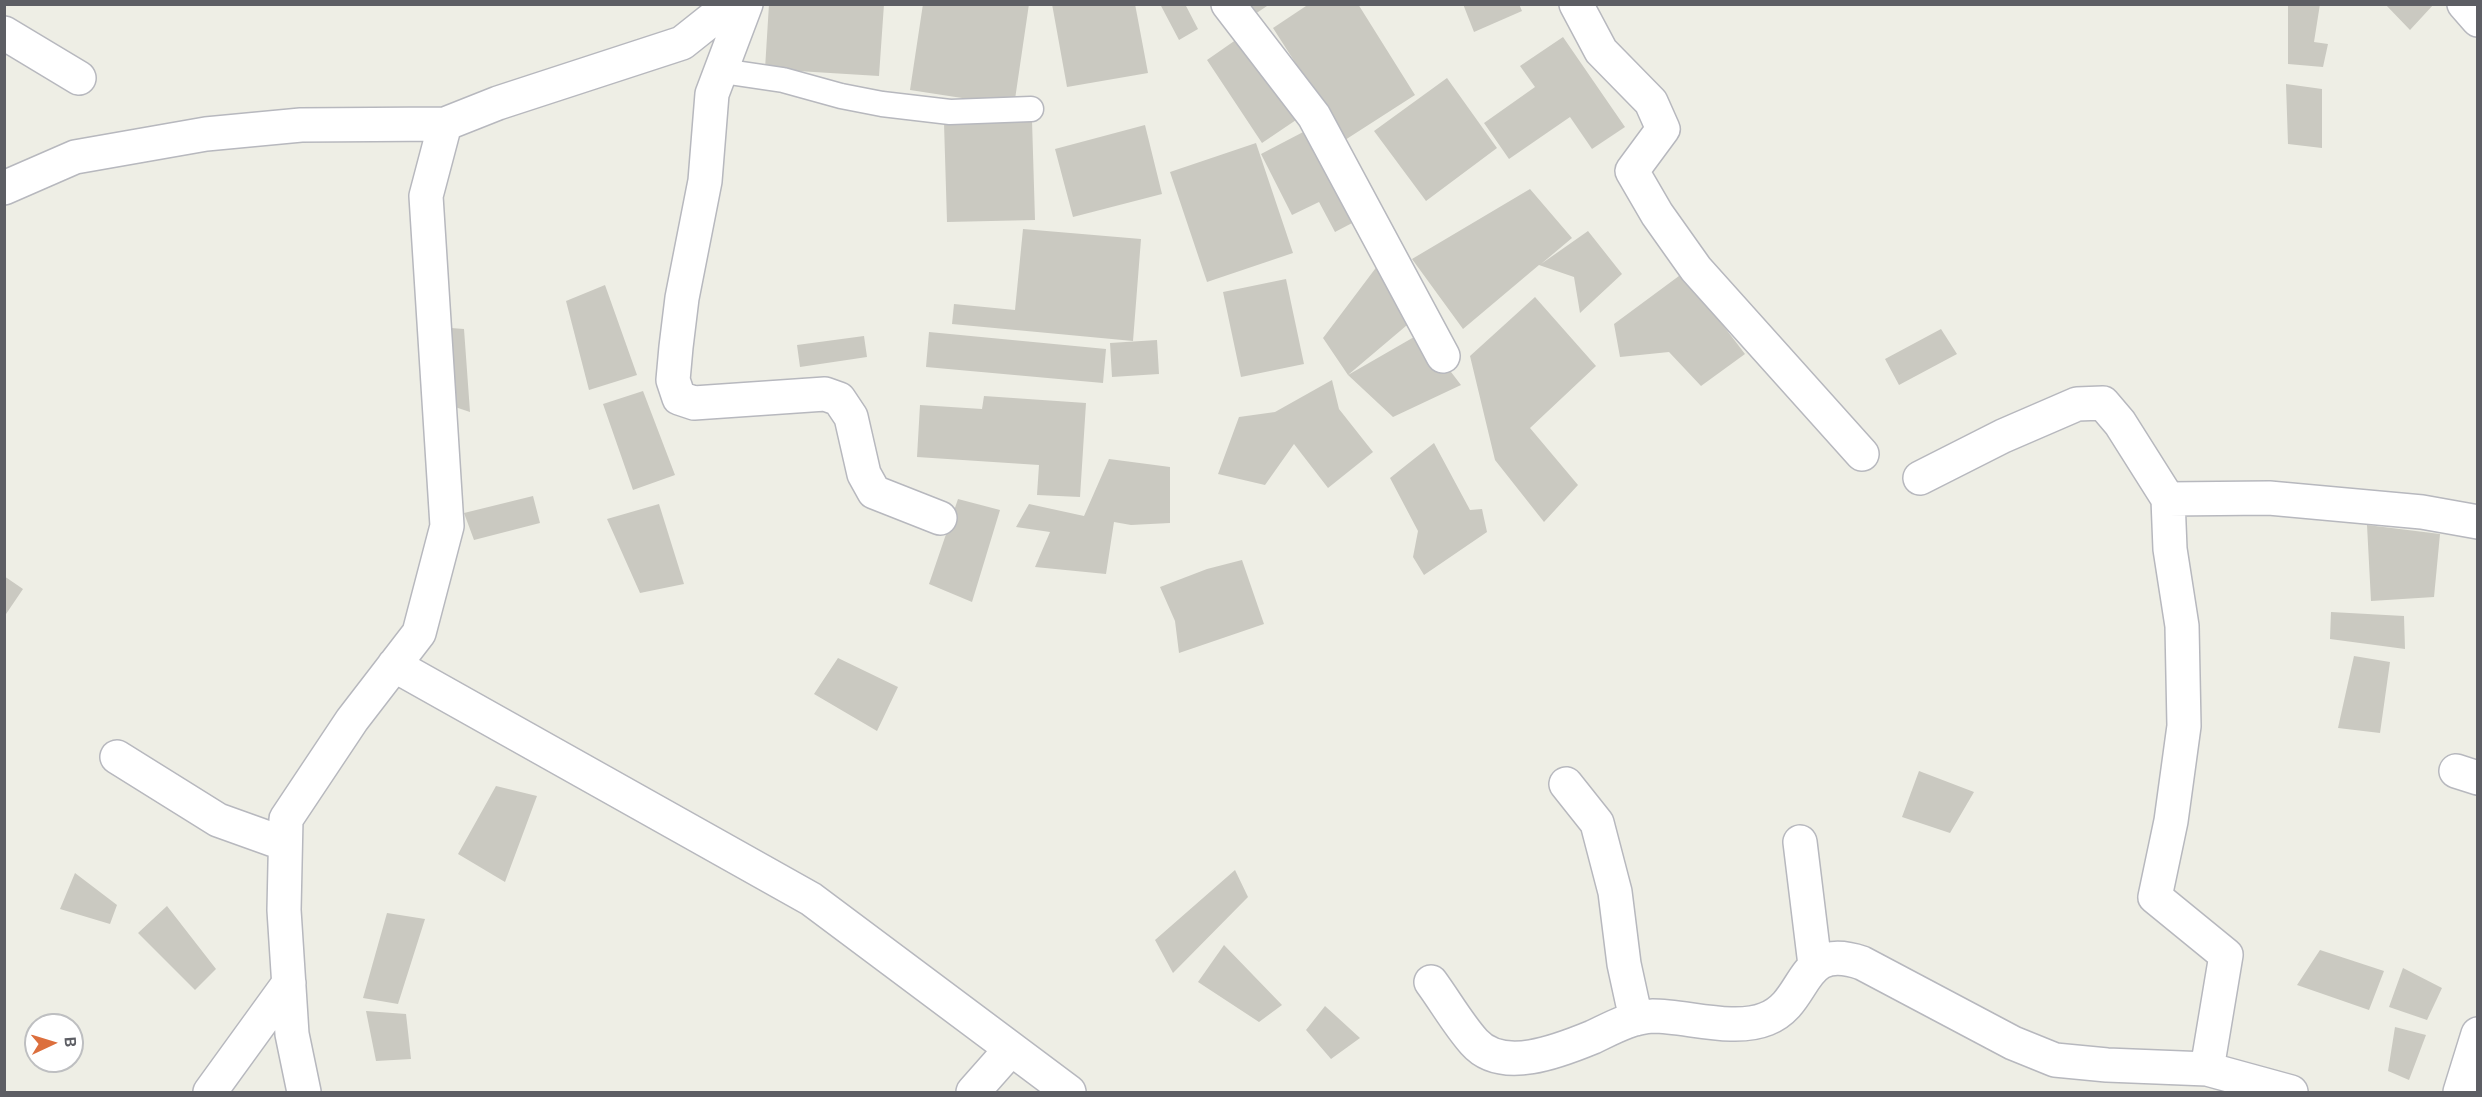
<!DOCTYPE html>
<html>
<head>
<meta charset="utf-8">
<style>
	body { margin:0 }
	#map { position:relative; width:2482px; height:1097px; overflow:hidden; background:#eeeee5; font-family:"DM Sans",sans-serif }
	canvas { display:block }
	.frame { position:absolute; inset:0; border:6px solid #5d5e64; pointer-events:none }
	.north { position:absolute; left:24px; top:1013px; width:60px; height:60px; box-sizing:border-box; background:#fff; border:2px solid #bebfc1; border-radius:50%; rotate:86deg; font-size:16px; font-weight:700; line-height:24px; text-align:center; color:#5d5e64 }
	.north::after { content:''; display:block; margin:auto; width:21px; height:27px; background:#dc6f3d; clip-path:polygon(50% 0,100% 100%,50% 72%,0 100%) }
</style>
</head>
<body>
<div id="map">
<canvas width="2482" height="1097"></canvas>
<div class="frame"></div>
<div class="north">B</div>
</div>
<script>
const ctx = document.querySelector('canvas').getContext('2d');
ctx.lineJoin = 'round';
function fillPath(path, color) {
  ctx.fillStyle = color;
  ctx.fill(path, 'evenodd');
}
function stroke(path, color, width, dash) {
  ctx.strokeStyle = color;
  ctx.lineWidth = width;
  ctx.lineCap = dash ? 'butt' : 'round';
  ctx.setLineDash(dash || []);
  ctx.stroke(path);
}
const building = new Path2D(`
	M769 4H884L879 76 765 69Z
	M923 4H1029L1014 106 910 90Z
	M1052 4H1135L1148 73 1067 87Z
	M1160 4H1185L1198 29 1179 40Z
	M1250 4H1270L1255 14Z
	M1309 4H1358L1415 95 1345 140 1273 28Z
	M1463 4H1519L1522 11 1474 32Z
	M2288 4H2320L2314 42 2328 44 2323 67 2288 64Z
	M2385 4H2434L2410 30Z
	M1240 37 1296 120 1262 143 1207 60Z
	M1563 37 1625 127 1592 149 1570 117 1509 159 1484 123 1535 87 1520 66Z
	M1447 78 1497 148 1426 201 1374 131Z
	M2286 84 2322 89V148L2288 144Z
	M1032 120 1035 220 947 222 944 123Z
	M1145 125 1162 194 1073 217 1055 149Z
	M1307 130 1354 222 1335 232 1319 202 1292 215 1261 154Z
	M1256 143 1293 253 1207 282 1170 172Z
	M1530 189 1572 238 1541 264 1588 231 1622 274 1580 313 1574 277 1539 265 1463 329 1412 259Z
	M1023 229 1141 239 1133 341 952 324 954 304 1015 310Z
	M1378 265 1413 320 1348 375 1421 333 1461 385 1393 417 1348 375 1323 338Z
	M1683 273 1745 354 1701 386 1669 352 1620 357 1614 324Z
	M1286 279 1304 364 1241 377 1223 292Z
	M605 285 637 375 589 390 566 301Z
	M1535 297 1596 366 1530 428 1578 485 1544 522 1495 460 1470 356Z
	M451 328 464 329 470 412 455 407Z
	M1941 329 1957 354 1899 385 1885 359Z
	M929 332 1106 349 1103 383 926 367Z
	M864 336 867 357 800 367 797 345Z
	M1157 340 1159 374 1112 377 1110 343Z
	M1332 380 1339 409 1373 452 1328 488 1294 444 1265 485 1218 474 1239 417 1275 412Z
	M643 391 675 475 633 490 603 404Z
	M984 396 1086 403 1080 497 1037 495 1039 465 917 457 920 405 982 409Z
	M1434 443 1470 510 1482 509 1487 532 1424 575 1413 557 1418 531 1390 478Z
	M1109 459 1170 467V523L1131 525 1114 522 1106 574 1035 567 1050 532 1016 527 1029 504 1084 516Z
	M533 496 540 523 474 540 464 513Z
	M958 499 1000 510 972 602 929 584Z
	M659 504 684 584 640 593 607 519Z
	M2367 525 2440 534 2434 597 2371 601Z
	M1242 560 1264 624 1179 653 1175 621 1160 587 1207 569Z
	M4 576 23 589 4 617Z
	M2331 612 2404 616 2405 649 2330 639Z
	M2354 656 2390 662 2380 733 2338 728Z
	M838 658 898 687 877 731 814 694Z
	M1919 771 1974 792 1950 833 1902 817Z
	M496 786 537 796 505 882 458 854Z
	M1235 870 1248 897 1173 973 1155 940Z
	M75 873 117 905 110 924 60 909Z
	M167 906 216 969 195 990 138 933Z
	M387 913 425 919 398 1004 363 998Z
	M1224 945 1282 1005 1259 1022 1198 982Z
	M2320 950 2384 971 2369 1010 2297 985Z
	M2403 968 2442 988 2427 1020 2389 1007Z
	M1325 1006 1360 1038 1331 1059 1306 1030Z
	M366 1011 406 1014 411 1059 376 1061Z
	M2395 1027 2426 1035 2409 1080 2388 1071Z`);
const service = new Path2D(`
	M722 71 783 80 841 96 882 104 950 112 1031 109`);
const minor = new Path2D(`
	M746 4 712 94 705 181 682 298 676 347 673 380 679 398 694 403 825 394 839 399 851 417 864 474 874 492 940 518
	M1228 4 1314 116 1443 356
	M1576 4 1601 51 1651 102 1663 129 1632 171 1657 214 1696 269 1862 454
	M2464 4 2478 20
	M4 33 79 78
	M4 188 75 157 206 134 301 125 445 124
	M1920 478 2003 436 2077 404 2103 403 2120 423 2168 499 2170 549 2182 626 2184 726 2171 821 2155 897 2226 955 2207 1069 2291 1092
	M2168 499 2269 498 2422 512 2478 522
	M394 665 811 899 1069 1092
	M117 757 218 820 285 844
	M2456 771 2478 778
	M1566 784 1597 823 1615 892 1624 964 1636 1019
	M1800 842 1815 965
	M1431 982C1445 1001 1458 1024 1474 1042 1502 1074 1559 1051 1593 1037 1612 1028 1631 1017 1653 1016 1686 1016 1735 1032 1766 1019 1810 1002 1797 941 1862 963L2013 1043 2055 1060 2107 1065 2207 1069
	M210 1092 289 983
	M304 1092 292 1034 284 910 286 819 352 720 419 633 447 526 426 196 445 124 498 103 682 43 731 4
	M973 1092 1011 1049
	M2460 1092 2478 1034`);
fillPath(building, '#cac9c1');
stroke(service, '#b7b8be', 27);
stroke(minor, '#b7b8be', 36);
stroke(service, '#fff', 24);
stroke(minor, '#fff', 33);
</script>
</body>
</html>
